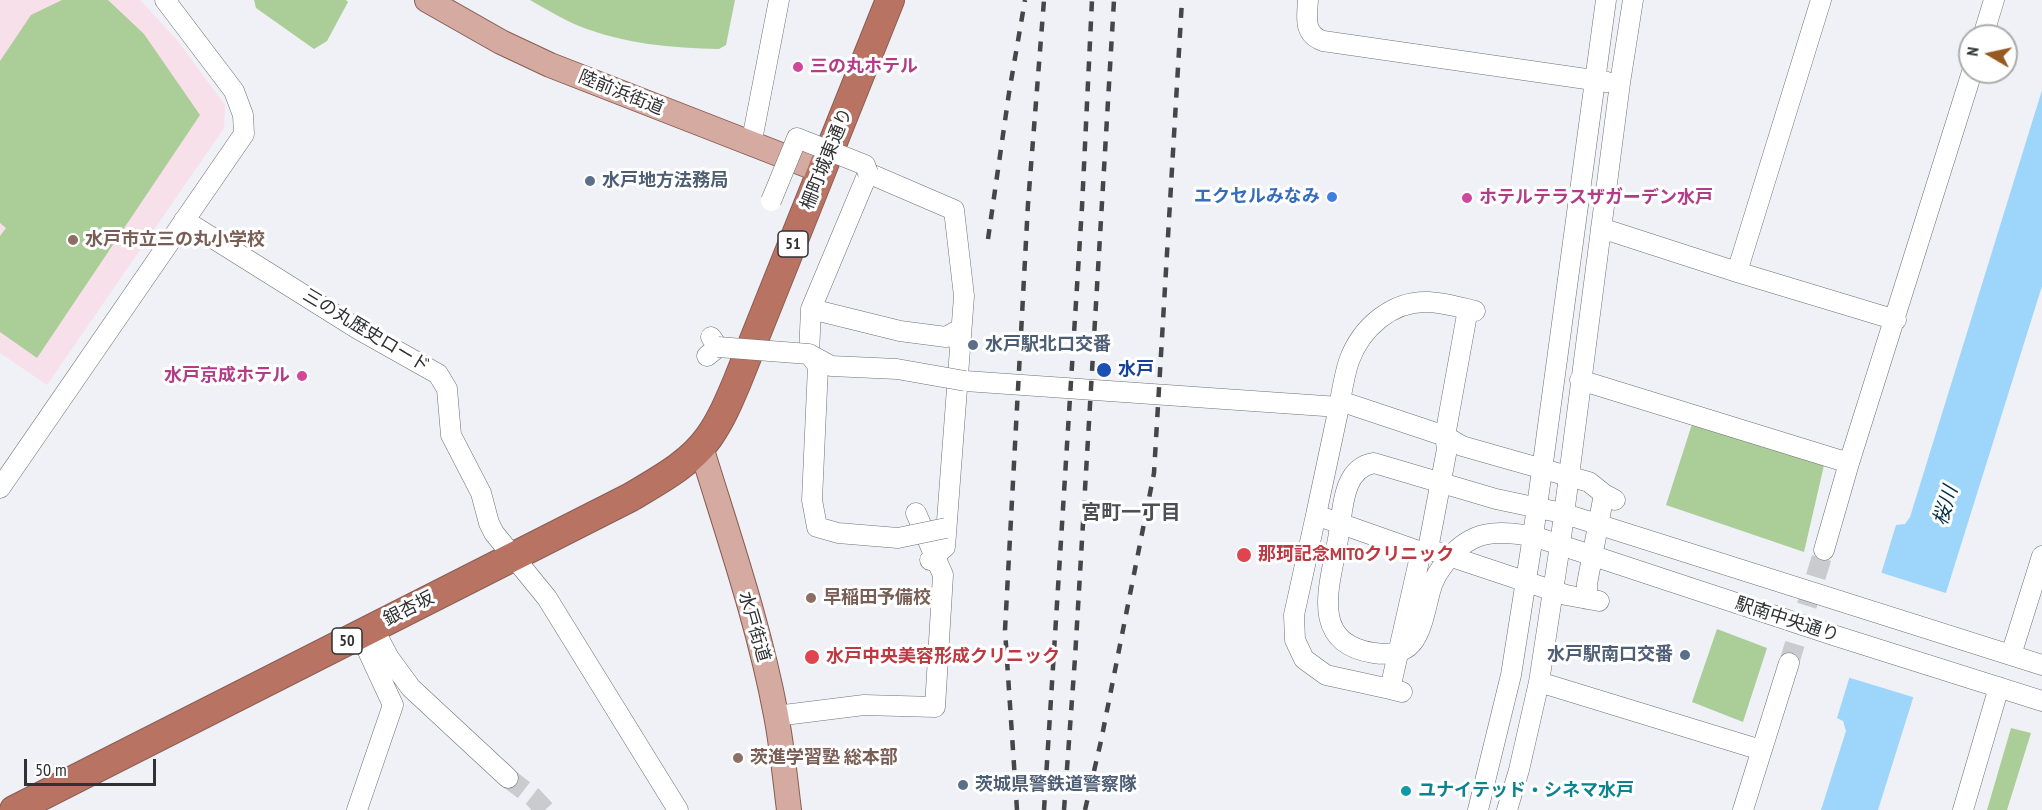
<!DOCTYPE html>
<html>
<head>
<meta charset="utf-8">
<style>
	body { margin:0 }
	#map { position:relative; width:2042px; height:810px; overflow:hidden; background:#eff1f6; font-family:"PT Sans Narrow",sans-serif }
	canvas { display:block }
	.north { position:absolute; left:1958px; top:24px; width:60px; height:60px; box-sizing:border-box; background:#fff; border:2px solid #acadad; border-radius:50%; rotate:279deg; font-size:16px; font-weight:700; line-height:24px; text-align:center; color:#303133 }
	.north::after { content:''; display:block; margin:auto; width:21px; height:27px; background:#97591f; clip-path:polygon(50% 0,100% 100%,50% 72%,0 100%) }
	.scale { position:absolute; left:24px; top:759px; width:132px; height:27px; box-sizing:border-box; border:3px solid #303133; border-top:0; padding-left:8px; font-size:18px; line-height:21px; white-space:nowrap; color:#303133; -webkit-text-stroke:4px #fff; paint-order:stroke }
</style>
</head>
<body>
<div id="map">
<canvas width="2042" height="810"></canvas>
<div class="north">N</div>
<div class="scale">50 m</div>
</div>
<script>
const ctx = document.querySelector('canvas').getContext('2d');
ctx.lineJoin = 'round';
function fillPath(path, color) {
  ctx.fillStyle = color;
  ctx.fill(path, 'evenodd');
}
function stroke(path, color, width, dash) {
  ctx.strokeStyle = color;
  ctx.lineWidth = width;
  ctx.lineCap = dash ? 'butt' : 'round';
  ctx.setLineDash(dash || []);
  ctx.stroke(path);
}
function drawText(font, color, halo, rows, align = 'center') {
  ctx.font = font + ' "PT Sans Narrow","Noto Sans JP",sans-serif';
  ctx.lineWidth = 6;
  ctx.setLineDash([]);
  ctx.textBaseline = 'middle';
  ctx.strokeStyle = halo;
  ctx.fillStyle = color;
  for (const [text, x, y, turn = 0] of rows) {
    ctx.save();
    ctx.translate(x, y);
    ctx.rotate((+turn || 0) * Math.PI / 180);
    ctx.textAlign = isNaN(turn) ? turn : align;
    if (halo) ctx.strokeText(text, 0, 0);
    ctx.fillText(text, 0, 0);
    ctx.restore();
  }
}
const education = new Path2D(`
	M0 0H140L177 40 225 105 224 128 47 385 0 353Z`);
const green = new Path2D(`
	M62 0H108L144 34 200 115 37 358 0 332V236L6 228 0 223V61L31 15Z
	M254 0H346L348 2 327 41 314 49 256 8Z
	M530 0H735L726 45 719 49C672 48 624 44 579 26 562 19 546 9 530 0Z
	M1692 424 1825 461 1804 552 1666 505Z
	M1717 629 1767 648 1743 722 1692 702Z
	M2011 728 2031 733 2007 810H1987Z`);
const water = new Path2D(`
	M2042 90V286L1878 810H1821L1846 731 1843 721 1837 718 1896 525 1905 524 1910 517Z`);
const pier = new Path2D(`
	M1879 572 1949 594 1916 698 1847 677Z`);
const minorTunnel = new Path2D(`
	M1789 663 1824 550
	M508 778 533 797 545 810`);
const minor = new Path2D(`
	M1308 0C1307 17 1303 34 1323 41L1607 82
	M1983 36 1994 0
	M751 145 779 0
	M184 220 358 329 438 374 447 389 451 435 481 493 489 523 494 533 547 598 678 810
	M1601 228 1737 272 1896 320
	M1737 272 1821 0
	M811 309 900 331 946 337 955 332 960 347
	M809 354 811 309 868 173 954 210 964 296 945 547 930 560
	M707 356 718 347 711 337
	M1580 380 1849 463
	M965 381 1339 407 1316 515
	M1340 401 1445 436 1462 446 1589 482 1604 494 1615 500
	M1339 407C1342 391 1344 376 1349 361 1361 328 1392 300 1429 302 1445 303 1460 307 1475 311
	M0 488 244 134 243 115 234 91 165 0
	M1428 549 1447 449 1445 436 1468 309
	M1824 550 1849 463 1972 72
	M1587 599V584L1604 494
	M373 628 389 658 411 688 508 778
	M2011 655 2042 556
	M2042 665 1562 513 1496 499 1374 463C1341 468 1343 513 1338 539 1330 585 1308 643 1374 653 1386 655 1403 654 1412 643 1422 631 1426 607 1430 592 1433 579 1439 571 1447 560 1473 529 1495 531 1533 536L1833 635 2042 701
	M1539 682 1761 750
	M1390 689 1326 675 1304 659 1295 640 1294 615 1316 515 1421 552
	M1402 692 1390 689 1421 552 1428 549 1566 595 1599 601
	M776 716 864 705 935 707 943 575 916 513
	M357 810 393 705 360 634
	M1478 810 1511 675 1533 536 1606 0
	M1507 810 1519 770 1539 682 1560 545 1620 83 1633 0
	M1743 810 1789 663
	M1963 810 1999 687`);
const major = new Path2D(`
	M427 0 501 42 550 65 822 171
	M701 447C728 535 759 624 776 715 782 746 785 778 789 810`);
const highway = new Path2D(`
	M14 810 631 497C659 480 690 464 709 437 721 420 729 401 737 382L890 0`);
const rail = new Path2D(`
	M988 239 1009 93 1025 0
	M1017 810 1005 630 1028 204 1044 0
	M1044 810 1082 207 1092 0
	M1064 810 1075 658 1114 0
	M1085 810 1101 741 1154 473 1182 0`);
const minorBridge = new Path2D(`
	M771 201 797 138 865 165 868 173
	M718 347 809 354 831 366 897 369 965 381
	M809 354 818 366 812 500 817 527 838 533 898 538 946 528`);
const markers = [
	[798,67,6,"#d1479c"],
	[590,181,6,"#5c6f8a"],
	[1332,197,6,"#3f7fe0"],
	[1467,198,6,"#d1479c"],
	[73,240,6,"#8d6e63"],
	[973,345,6,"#5c6f8a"],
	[1104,370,8,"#1a4fb4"],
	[302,376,6,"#d1479c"],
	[1244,555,8,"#e0444e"],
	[811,598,6,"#8d6e63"],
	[1685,655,6,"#5c6f8a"],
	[812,657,8,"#e0444e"],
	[738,758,6,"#8d6e63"],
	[963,785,6,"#5c6f8a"],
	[1406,791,6,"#0f9aa8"]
];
const shields = [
	[793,244,30],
	[347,641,30]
];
const shieldNames = [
	["51",793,244],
	["50",347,641]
];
const hotelNames = [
	["三の丸ホテル",810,67],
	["ホテルテラスザガーデン水戸",1479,198],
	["水戸京成ホテル",290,376,"right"]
];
const streetNames = [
	["陸前浜街道",621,93,22],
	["柵町城東通り",827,159,-68],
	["三の丸歴史ロード",366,331,31],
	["銀杏坂",409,609,-27],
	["駅南中央通り",1787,620,18],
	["水戸街道",754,627,74]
];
const serviceNames = [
	["水戸地方法務局",602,181],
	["水戸駅北口交番",985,345],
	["水戸駅南口交番",1673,655,"right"],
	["茨城県警鉄道警察隊",975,785]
];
const shopNames = [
	["エクセルみなみ",1320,197]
];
const educationNames = [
	["水戸市立三の丸小学校",85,240],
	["早稲田予備校",823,598],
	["茨進学習塾 総本部",750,758]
];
const transitNames = [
	["水戸",1118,370]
];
const healthNames = [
	["那珂記念MITOクリニック",1258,555],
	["水戸中央美容形成クリニック",826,657]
];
const cultureNames = [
	["ユナイテッド・シネマ水戸",1418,791]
];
const waterNames = [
	["桜川",1946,506,-73]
];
const neighbourhoodNames = [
	["宮町一丁目",1131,513]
];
fillPath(education, '#f8e0ea');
fillPath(green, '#abce98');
fillPath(water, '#9dd6fa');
fillPath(pier, '#eff1f6');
stroke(minorTunnel, '#c9cbcf', 20, [20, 10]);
stroke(minor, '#6e7075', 21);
stroke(major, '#895c52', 26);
stroke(highway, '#895c52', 30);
stroke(minor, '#fff', 20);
stroke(major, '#d5aba1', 24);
stroke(highway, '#b97363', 28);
stroke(rail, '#454648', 4.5, [10, 10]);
stroke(minorBridge, '#6e7075', 21, []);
stroke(minorBridge, '#fff', 20);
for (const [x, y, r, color] of markers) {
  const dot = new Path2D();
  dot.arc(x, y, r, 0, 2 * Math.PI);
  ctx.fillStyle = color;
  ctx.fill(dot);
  stroke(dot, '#fff', 2);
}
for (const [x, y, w] of shields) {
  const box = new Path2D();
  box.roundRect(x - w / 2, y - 13, w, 26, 4.5);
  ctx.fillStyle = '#fff';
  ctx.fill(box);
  stroke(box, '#303133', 1.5);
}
drawText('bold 16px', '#303133', null, shieldNames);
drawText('bold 18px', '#b23c85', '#fff', hotelNames, 'left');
drawText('18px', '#303133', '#fff', streetNames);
drawText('bold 18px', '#4e5e75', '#fff', serviceNames, 'left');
drawText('bold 18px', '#366cbe', '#fff', shopNames, 'right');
drawText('bold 18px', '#785e54', '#fff', educationNames, 'left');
drawText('bold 18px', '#164399', '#fff', transitNames, 'left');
drawText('bold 18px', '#be3a42', '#fff', healthNames, 'left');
drawText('bold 18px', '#0d838f', '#fff', cultureNames, 'left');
drawText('italic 20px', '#002f46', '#fff', waterNames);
drawText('bold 20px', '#4d4f53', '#fff', neighbourhoodNames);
</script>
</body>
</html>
